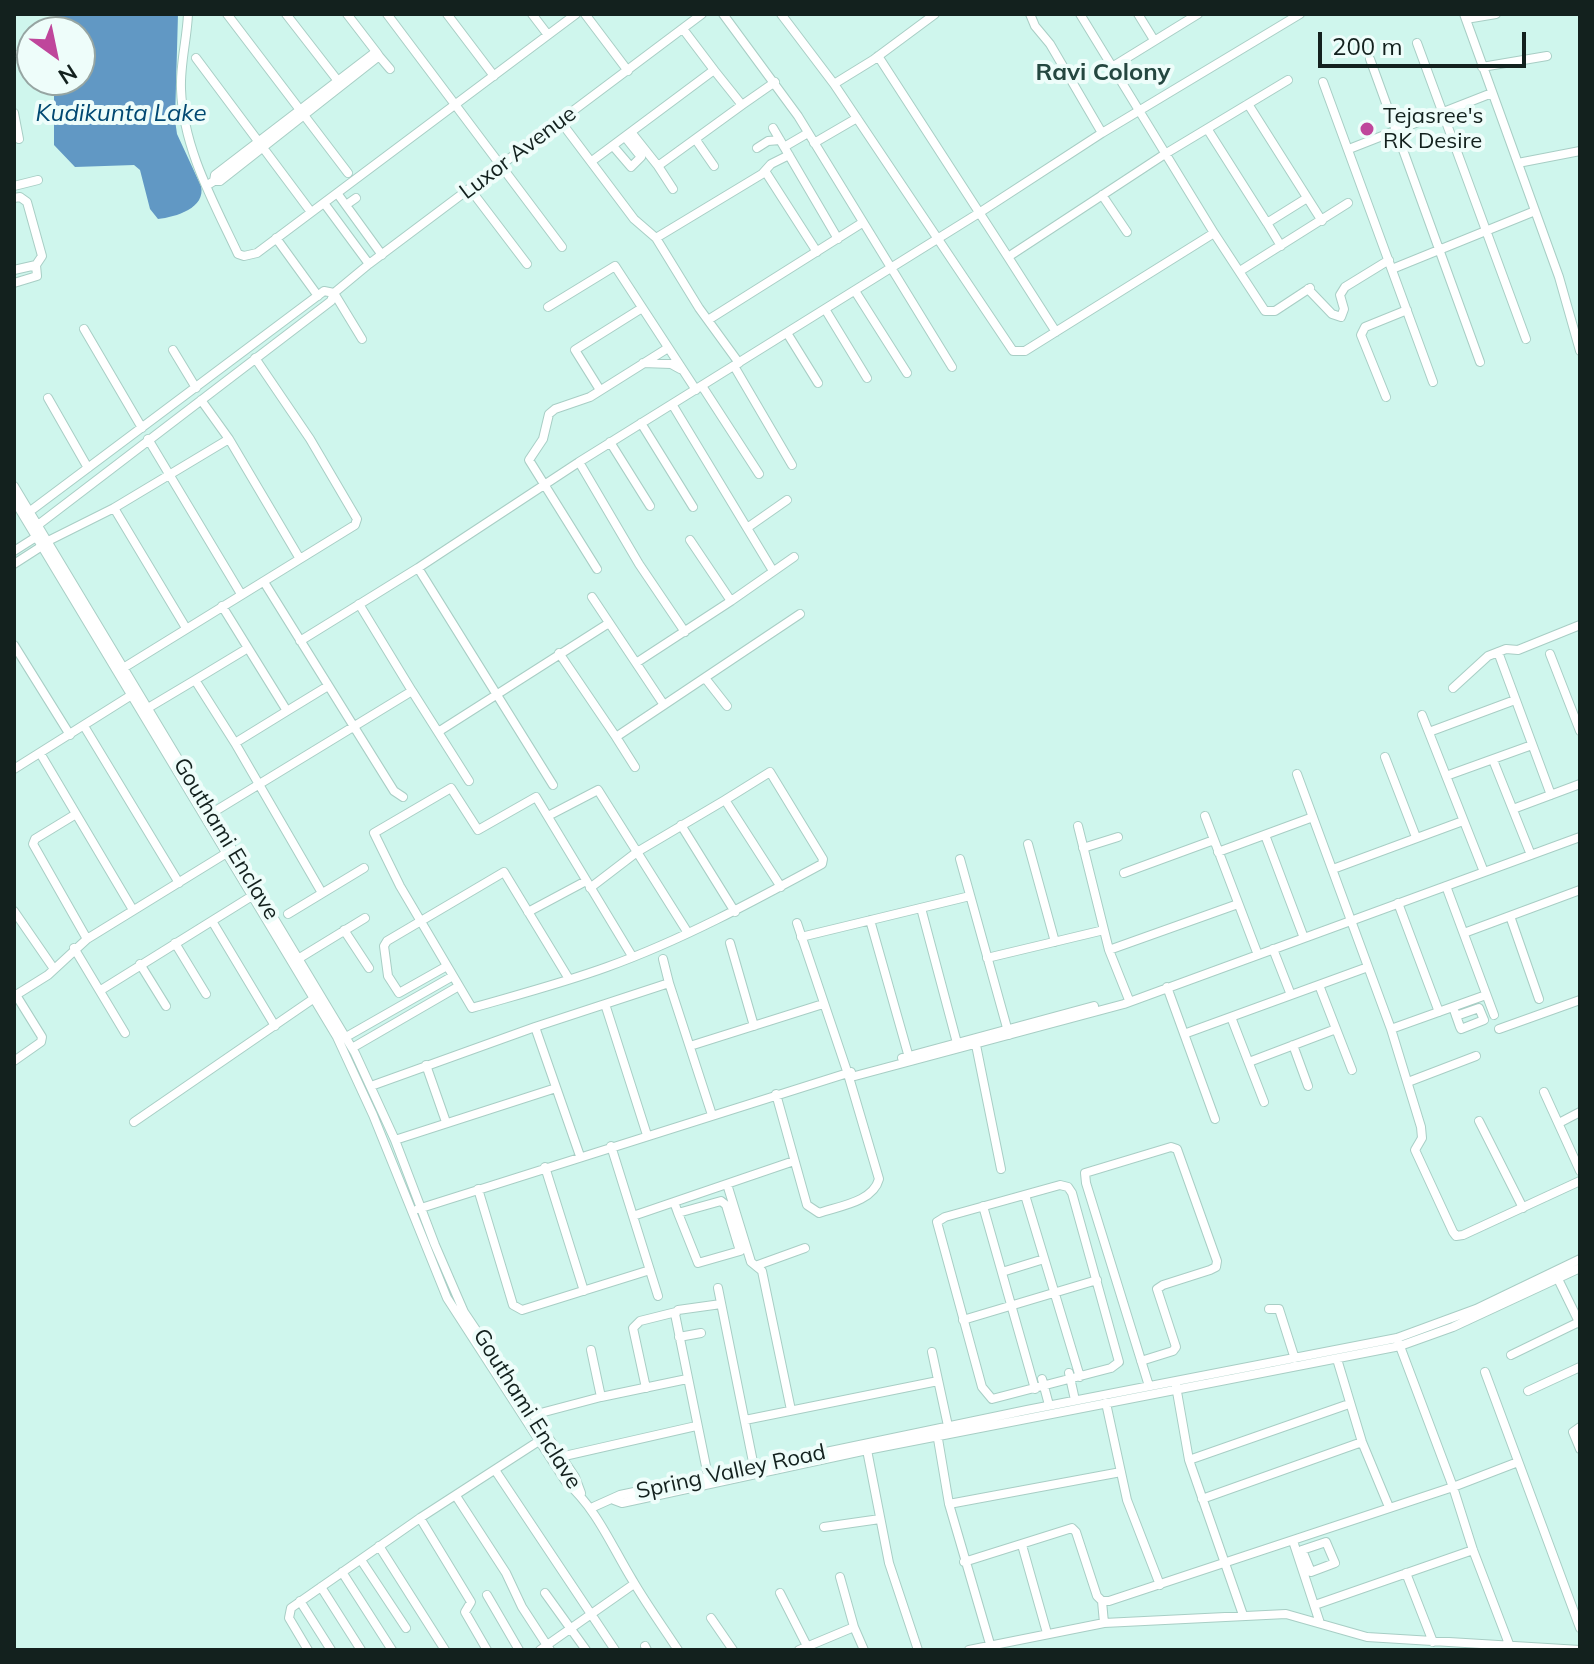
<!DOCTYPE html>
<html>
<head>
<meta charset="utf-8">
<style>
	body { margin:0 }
	#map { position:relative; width:1594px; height:1664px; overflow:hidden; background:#cff6ed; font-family:Mulish,sans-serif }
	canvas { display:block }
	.frame { position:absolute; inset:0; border:16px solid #13211e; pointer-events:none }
	.north { position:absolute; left:16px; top:16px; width:80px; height:80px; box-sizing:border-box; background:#eefdfa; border:2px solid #96a5a2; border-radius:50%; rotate:147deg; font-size:22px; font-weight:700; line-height:32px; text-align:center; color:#13211e }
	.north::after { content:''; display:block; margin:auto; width:28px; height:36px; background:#bf469b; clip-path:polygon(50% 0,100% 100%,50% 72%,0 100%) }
	.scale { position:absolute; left:1318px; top:32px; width:208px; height:36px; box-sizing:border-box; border:4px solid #13211e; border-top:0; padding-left:10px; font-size:24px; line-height:28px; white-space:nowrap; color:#13211e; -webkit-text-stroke:6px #eefdfa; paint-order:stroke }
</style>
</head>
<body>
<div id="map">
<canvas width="1594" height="1664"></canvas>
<div class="frame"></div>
<div class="north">N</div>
<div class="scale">200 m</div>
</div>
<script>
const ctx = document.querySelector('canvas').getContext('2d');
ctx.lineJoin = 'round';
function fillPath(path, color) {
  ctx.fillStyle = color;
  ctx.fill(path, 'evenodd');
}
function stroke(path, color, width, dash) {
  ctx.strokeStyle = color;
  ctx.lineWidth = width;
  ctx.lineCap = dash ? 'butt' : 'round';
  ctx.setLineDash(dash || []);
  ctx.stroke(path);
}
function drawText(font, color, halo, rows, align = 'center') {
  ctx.font = font + ' Mulish,sans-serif';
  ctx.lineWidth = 8;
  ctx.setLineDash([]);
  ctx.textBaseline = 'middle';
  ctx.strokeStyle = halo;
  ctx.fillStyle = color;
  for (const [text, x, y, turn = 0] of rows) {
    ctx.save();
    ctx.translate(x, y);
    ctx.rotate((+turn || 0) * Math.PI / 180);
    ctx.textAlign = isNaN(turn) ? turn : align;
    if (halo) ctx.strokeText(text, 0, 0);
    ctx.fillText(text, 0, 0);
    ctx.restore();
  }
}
const water = new Path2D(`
	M55 14H178L175 120 177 134 201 186C206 208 176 217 158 219L150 209 140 170 134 165 75 167 54 145V80H80V32H55Z`);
const minor = new Path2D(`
	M188 14C187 39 180 64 181 89 183 148 213 201 238 254L244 256 257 253 576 14
	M227 14 348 173
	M286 14 338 81
	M347 14 377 53
	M387 14 562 247
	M447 14 494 76
	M532 14 548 35
	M585 14 628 71
	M723 14 798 116 952 367
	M781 14 834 84 873 60 935 14
	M1030 14 1035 26 1050 44 1102 133
	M1080 14 1214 233 1265 311H1275L1310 288
	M1138 14 1154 40
	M1464 14 1559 277 1580 351
	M1466 19 1496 14
	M683 29 714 70
	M1417 43 1526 339
	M14 56 32 51
	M379 56 390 69
	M878 56 1008 257 1165 154 1288 80
	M196 58 311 212
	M1370 59 1480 362
	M1112 67 1198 14
	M1482 67 1547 56
	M1323 82 1433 382
	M834 84 1013 351H1025L1214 233
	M1248 104 1322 221
	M742 105 775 82
	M14 113 19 139
	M561 122 634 219 656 238 699 308 739 363
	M773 128 838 239
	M1208 130 1267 223 1307 198
	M696 140 714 166
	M814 143 857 118
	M613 146 631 167 641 157 625 137
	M784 147 808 133
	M757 148 768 141 780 140
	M1349 149 1492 93
	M592 161 714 70 742 105 658 166 631 132
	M1518 163 1580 151
	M658 166 673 189
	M765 171 817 252
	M14 186 38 180
	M206 186 214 181H220L379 56 377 53 373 54 215 175 214 181
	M470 189 527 264
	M337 193 382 255
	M1102 195 1127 232
	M14 198 20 197 27 202 42 256 36 265 14 270
	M324 203 369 264
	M346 205 356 198
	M1267 223 1281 246
	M276 238 318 296
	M656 238 762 174 771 164 789 155
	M1008 257 1056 332
	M1392 269 1535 211
	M1240 271 1348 203
	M14 283 37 276 36 265
	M1308 289 1332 314 1341 317 1344 309 1340 295 1345 287 1389 260
	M855 291 907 373
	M334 293 362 339
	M548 307 615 266 696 390
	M825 309 867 378
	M708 320 862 223
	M84 329 142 428
	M787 333 818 383
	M173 350 196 388
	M643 363 671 364 680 369
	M734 366 792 465
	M702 386 759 474
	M600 390 575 350 642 308
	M1386 397 1361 335 1365 327 1407 310
	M48 398 88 468
	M201 400 229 439 300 559
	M672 404 747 528
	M641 423 693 507
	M148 439 241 594
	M610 442 650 506
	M579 462 639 564 685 632
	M14 486 355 1053 395 1140 435 1245 464 1312 575 1477 581 1493
	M14 500 337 1037 373 1115 447 1298 566 1482C597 1509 612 1547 633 1581 647 1605 663 1627 678 1650
	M114 508 186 628
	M29 512 324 291 334 293
	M38 525 331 301 334 293 369 264 702 14
	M690 540 731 601
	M48 541 114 508 229 439
	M14 551 36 537
	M14 564 42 546
	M418 568 553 785
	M597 569 529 460 543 439 549 414 555 409 590 397 668 348
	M773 571 747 528 787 500
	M264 582 379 767 394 791 403 797
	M592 597 664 705
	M222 606 287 711 328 686
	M300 641 418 568 579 462 979 213 1102 133 1300 14
	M14 645 70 735
	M248 648 195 680 235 743 287 711
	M1498 652 1551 795
	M559 653 616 737 800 614
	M1550 654 1580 731
	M636 663 731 601 794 557
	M120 670 355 525 357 519 310 439 255 358
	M705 678 727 706
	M1453 688 1488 656 1506 649 1518 650 1580 625
	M412 691 469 781
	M148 708 195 680
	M1422 715 1484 872
	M84 726 179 883
	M438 732 609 623
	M1429 732 1515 700
	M616 737 635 767
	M235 743 322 893
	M40 753 133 910
	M1385 757 1416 837
	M1493 760 1531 855
	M14 769 130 696
	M1297 774 1391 1029 1421 1127 1422 1138 1415 1150 1453 1232 1456 1236 1463 1235 1580 1181
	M1446 776 1532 745
	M1513 809 1580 784
	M212 813 412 691 359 604
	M76 814 35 839 33 844 87 939
	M548 816 598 790 688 933
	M1205 816 1258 955
	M681 825 735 912
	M1078 826 1109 950 1129 1000
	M1265 835 1304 938
	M1028 844 1055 942
	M1083 848 1118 837
	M1218 852 1313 817
	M960 859 1009 1035
	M1333 869 1463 821
	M1124 873 1214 840
	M1446 886 1494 1015
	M590 888 637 852 725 800 781 887
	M1398 903 1439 1012
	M921 908 957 1043
	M14 911 54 969
	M528 912 586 881
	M288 914 364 868
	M1510 916 1539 999
	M870 920 910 1061
	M212 921 275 1026
	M344 930 369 968
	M1464 933 1580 890
	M801 937 970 896
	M175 943 206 994
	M730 943 754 1026
	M74 948 125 1033
	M1273 949 1291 995
	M1109 950 1238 904
	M632 956 536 797 478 830 451 788 374 833 400 886 472 1008C517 995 563 983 607 967 682 940 752 902 822 864L823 859 770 772 725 800
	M987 958 1104 930
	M298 959 365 918
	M663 959 669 983
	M140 964 166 1006
	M447 966 399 993 388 976 384 946 387 941 504 872 569 979
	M1319 985 1352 1070
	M1167 987 1215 1119
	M101 990 252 896
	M605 1004 647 1135
	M1453 1007 1460 1027 1461 1029 1484 1020 1479 1008 1456 1016
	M1231 1017 1264 1102
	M535 1027 580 1156
	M1391 1029 1486 995
	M1499 1029 1580 1000
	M1184 1034 1368 967
	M346 1037 453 976
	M976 1045 1001 1169
	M1293 1045 1308 1086
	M690 1046 823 1004
	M352 1048 459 986
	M902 1058 1094 1006
	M14 1061 41 1042 42 1037 16 995 48 975 87 939 225 854
	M1249 1062 1336 1029
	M426 1065 446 1122
	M848 1074 855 1076 1124 1004 1580 837
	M1408 1082 1476 1056
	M371 1086 535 1027 669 983 712 1115
	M1544 1092 1580 1171
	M776 1094 807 1205 819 1213C839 1206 873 1202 879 1179L848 1074 797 923
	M1479 1121 1523 1208
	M134 1122 313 999
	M1559 1123 1580 1112
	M395 1140 556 1088
	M611 1146 658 1296
	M545 1167 584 1291
	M727 1184 751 1262 762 1271 791 1410
	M1060 1185 1068 1187 1072 1193 1119 1362 1111 1368 992 1399 982 1387 937 1222 945 1217Z
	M478 1189 513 1305 522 1310 650 1270
	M1025 1195 1080 1377
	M674 1202 678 1213 698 1263 740 1251 726 1205 721 1201 678 1213
	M983 1206 1035 1389
	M418 1209 851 1072
	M633 1216 794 1161
	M758 1265 805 1248
	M1002 1272 1044 1259
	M1558 1279 1580 1324
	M718 1288 754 1467
	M1269 1309H1279L1295 1359
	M963 1320 1097 1280
	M679 1337 701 1333
	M1398 1341 1453 1487 1473 1550 1509 1644
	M591 1350 601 1397
	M932 1352 948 1426
	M1511 1355 1579 1322
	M1337 1359 1362 1442 1389 1507
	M1141 1361 1173 1351 1176 1347 1157 1289 1163 1285 1210 1270 1216 1267 1217 1261 1177 1149 1171 1147 1085 1173 1086 1183C1107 1251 1128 1319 1149 1386
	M1485 1372 1580 1628
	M1069 1373 1075 1400
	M1042 1379 1049 1405
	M1176 1386 1189 1460 1243 1615
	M646 1388 633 1328 640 1321 676 1312
	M1528 1391 1580 1367
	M1106 1403 1127 1500 1160 1585
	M533 1415 601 1397 687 1379
	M745 1420 938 1381
	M1580 1427 1573 1432 1580 1449
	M937 1433 949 1504 990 1644
	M867 1450 889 1563 918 1650
	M560 1457 696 1426
	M1189 1460 1349 1404
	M495 1470 615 1650
	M708 1476 675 1314 678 1310 721 1304
	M456 1496 506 1573 522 1607 550 1650
	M1202 1499 1362 1442
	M614 1500 622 1503 867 1450 1400 1346 1453 1327 1580 1268
	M949 1504 1121 1472
	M591 1508 620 1495 1027 1410 1397 1338 1476 1309 1580 1259
	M420 1518 471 1602 465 1612 487 1650
	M824 1527 880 1519
	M1293 1541 1320 1623
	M1326 1542 1335 1563 1311 1572 1302 1550Z
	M1022 1545 1047 1633
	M379 1546 445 1650
	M361 1560 406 1628
	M964 1562 1072 1528 1076 1532 1097 1596 1102 1601H1109L1453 1487 1518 1462
	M342 1572 392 1650
	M1406 1573 1433 1642
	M840 1577 854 1627 864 1650
	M321 1587 361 1650
	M545 1593 586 1650
	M780 1593 807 1646
	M487 1595 519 1650
	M300 1601 331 1650
	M1102 1601 1104 1623
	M1315 1605 1473 1550
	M711 1618 733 1650
	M645 1646 647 1650
	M308 1650 289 1618 291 1608 420 1518 539 1441
	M540 1650 634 1584
	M799 1650 854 1627
	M969 1650 1104 1623 1286 1614 1367 1637 1580 1650`);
const markers = [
	[1367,129,8,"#bf469b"]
];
const poiNames = [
	["Tejasree's",1383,116],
	["RK Desire",1383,141]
];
const streetNames = [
	["Luxor Avenue",518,153,-37],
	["Gouthami Enclave",226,839,59],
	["Gouthami Enclave",527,1409,58],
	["Spring Valley Road",731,1472,-12]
];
const neighbourhoodNames = [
	["Ravi Colony",1103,73]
];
const waterNames = [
	["Kudikunta Lake",121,114]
];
fillPath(water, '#6198c4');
stroke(minor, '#a8cec5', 10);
stroke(minor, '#fff', 8);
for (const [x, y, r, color] of markers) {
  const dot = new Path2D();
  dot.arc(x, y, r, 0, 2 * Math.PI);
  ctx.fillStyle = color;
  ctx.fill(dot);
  stroke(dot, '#eefdfa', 3);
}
drawText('22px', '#13211e', '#eefdfa', poiNames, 'left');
drawText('22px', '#13211e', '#eefdfa', streetNames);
drawText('bold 24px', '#254740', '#eefdfa', neighbourhoodNames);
drawText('italic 24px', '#014872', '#eefdfa', waterNames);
</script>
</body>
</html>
